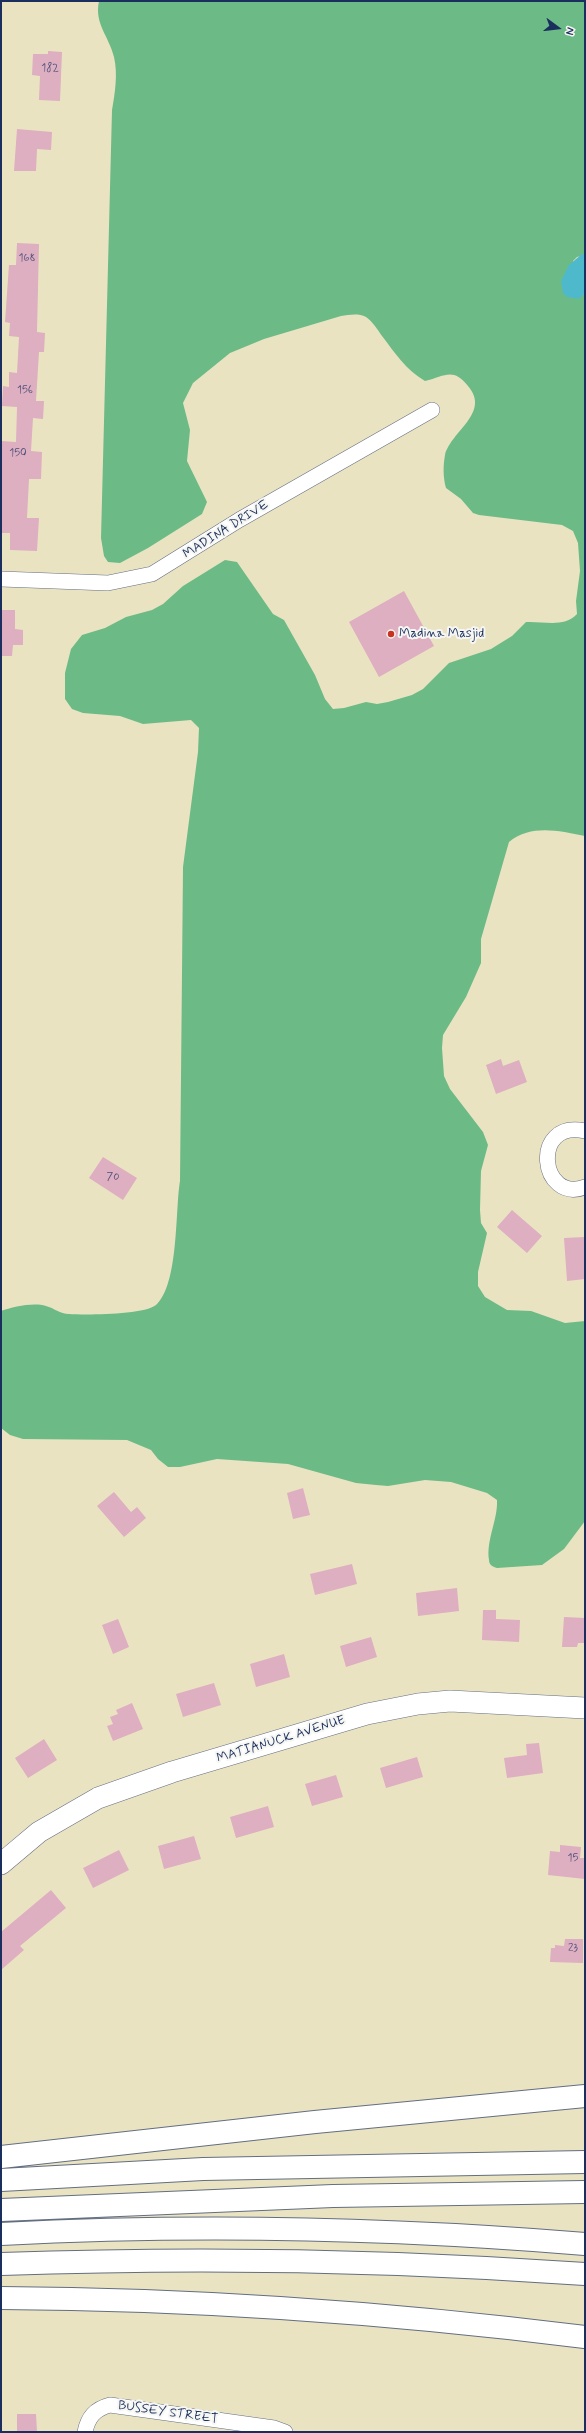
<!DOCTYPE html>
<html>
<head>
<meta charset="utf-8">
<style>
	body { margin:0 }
	#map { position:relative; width:586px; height:2433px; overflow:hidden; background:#eae3c2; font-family:Mynerve,sans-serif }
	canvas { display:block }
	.frame { position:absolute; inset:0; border:2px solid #1b2f5e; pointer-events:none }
	.north { position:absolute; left:538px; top:8px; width:40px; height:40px; -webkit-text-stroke:3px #f6f6f2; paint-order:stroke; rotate:105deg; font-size:11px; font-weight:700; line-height:16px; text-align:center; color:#1b2f5e }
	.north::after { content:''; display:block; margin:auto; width:14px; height:18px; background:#1b2f5e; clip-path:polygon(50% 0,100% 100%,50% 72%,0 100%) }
</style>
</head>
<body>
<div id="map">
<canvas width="586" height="2433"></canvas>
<div class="frame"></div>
<div class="north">N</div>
</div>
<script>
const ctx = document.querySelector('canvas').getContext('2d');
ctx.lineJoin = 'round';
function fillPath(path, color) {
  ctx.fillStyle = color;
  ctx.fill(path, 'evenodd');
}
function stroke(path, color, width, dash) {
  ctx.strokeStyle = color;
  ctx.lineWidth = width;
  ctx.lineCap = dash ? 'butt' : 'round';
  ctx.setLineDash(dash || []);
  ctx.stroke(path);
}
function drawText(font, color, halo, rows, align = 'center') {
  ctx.font = font + ' Mynerve,sans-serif';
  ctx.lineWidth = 4;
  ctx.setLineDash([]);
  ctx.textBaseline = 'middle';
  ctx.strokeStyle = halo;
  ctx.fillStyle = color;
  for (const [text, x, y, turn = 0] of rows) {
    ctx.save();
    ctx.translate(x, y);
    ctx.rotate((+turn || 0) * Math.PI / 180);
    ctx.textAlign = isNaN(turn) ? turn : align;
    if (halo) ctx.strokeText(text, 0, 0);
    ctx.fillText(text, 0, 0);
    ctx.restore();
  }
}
const forest = new Path2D(`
	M99 1H585V255L577 257 573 261 584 295 585 293V836C558 831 532 824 509 842L481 939V963L466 997 443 1035 442 1048 444 1076 450 1089 483 1132 488 1145 481 1171 480 1210 481 1223 487 1233 478 1272V1286L485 1297 507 1310 531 1311 565 1323 585 1321V1521L564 1549 542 1565 497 1568C493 1567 489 1565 489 1560 486 1540 498 1520 497 1500L487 1493 451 1482 425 1480 388 1486 376 1485 356 1483 288 1464 217 1459 180 1467H168L158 1459 151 1450 127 1440 23 1439 10 1435 1 1428V1311C13 1307 33 1302 46 1306 54 1308 60 1314 69 1314 85 1315 144 1315 156 1305 179 1284 175 1210 180 1181L183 867 198 752 199 728 191 720 143 724 120 716 83 713 72 709 65 699V673L71 649 82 635 105 628 126 617 152 610 163 604 183 586 225 560 237 562 273 614 284 620 315 675 325 699 333 709 344 708 366 702 377 704 388 702 412 695 423 689 449 663 491 649 512 636 526 622C544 621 564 628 577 614L576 601 580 571 578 543 573 531 562 525 479 515 473 513 461 499 446 488C443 477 443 466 445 455 451 431 491 413 468 386 453 367 445 376 425 381 406 370 395 353 382 336 378 330 372 321 366 317 358 313 349 315 341 316L264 339 230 353 193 383 183 403 190 430 187 461 207 502 202 514 148 548 120 563 108 562 104 556 101 538 112 110C115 93 118 74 114 57 109 36 94 24 99 1Z`);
const water = new Path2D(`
	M582 254 585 255V293L579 299 567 297 563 293 561 281 569 265Z`);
const building = new Path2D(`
	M48 51 62 52 60 101 39 100 40 76 32 75 33 54H48Z
	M17 129 52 132 51 150 37 149 36 171H14Z
	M17 243 39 244 37 332 45 333 44 352H39L36 401H44L43 419 33 418 31 451 42 452 41 479H29L27 518H39L37 551 10 550V533H1V441L16 442 17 407 2 406 3 386 9 387V372L17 373 19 337 9 336 10 323 5 322 9 265H16Z
	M404 591 434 646 379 677 349 622Z
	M1 610H15V629L23 630V645H13L12 656H1Z
	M501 1059 503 1066 519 1060 527 1082 496 1094 486 1065Z
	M103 1157 137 1178 123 1200 89 1178Z
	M512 1210 542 1236 527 1253 497 1227Z
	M585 1237V1279L567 1281 564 1238Z
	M303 1488 310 1515 293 1519 287 1493Z
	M114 1492 131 1512 137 1507 146 1518 124 1537 97 1506Z
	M352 1564 357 1584 315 1595 310 1574Z
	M457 1588 459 1611 418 1616 416 1593Z
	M483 1610H496V1619L520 1620 519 1642 482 1640Z
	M564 1617 585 1618V1643H578L577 1647H562Z
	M118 1619 129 1647 113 1654 102 1625Z
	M371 1637 377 1657 346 1667 340 1646Z
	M284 1654 290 1677 256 1687 250 1664Z
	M214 1683 221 1705 183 1717 176 1694Z
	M132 1703 143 1729 113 1741 107 1726 113 1724 110 1717 118 1714 116 1710Z
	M44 1739 57 1760 28 1778 15 1758Z
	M539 1743 543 1773 507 1778 504 1758 527 1755 526 1744Z
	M417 1757 423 1777 386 1788 380 1768Z
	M336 1775 343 1797 312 1806 305 1784Z
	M268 1806 274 1827 236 1838 230 1817Z
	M194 1836 201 1859 164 1869 158 1846Z
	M560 1845 581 1847 580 1858H585V1879L548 1875 550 1851 560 1852Z
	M119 1850 129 1870 93 1888 83 1868Z
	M51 1890 66 1908 20 1946 24 1950 1 1970V1932Z
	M565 1939H583V1963L550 1962 551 1948H555V1945L564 1946Z
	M17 2414H36L37 2432H17Z`);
const street = new Path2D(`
	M1 579 108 583 152 574 239 520 432 410
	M585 1131C530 1119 540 1204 585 1187
	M85 2432C88 2417 95 2409 110 2405L274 2428 285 2432`);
const secondary = new Path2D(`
	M1 1864 39 1832 98 1798 172 1772 367 1714 418 1704 450 1701 585 1708`);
const highway = new Path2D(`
	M1 2157 315 2122 585 2096
	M1 2180 203 2169 585 2162
	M1 2210 333 2196 585 2192
	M1 2234C195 2224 391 2228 585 2244
	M1 2264C196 2257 390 2260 585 2274
	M1 2298C196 2299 392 2313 585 2337`);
const markers = [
	[391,634,4,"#c8321e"]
];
const numberNames = [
	["182",50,69],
	["168",27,259],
	["156",25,391],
	["150",18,454],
	["70",113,1178],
	["15",573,1859],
	["23",573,1949]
];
const streetNames = [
	["MADINA DRIVE",226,530,-32],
	["MATIANUCK AVENUE",281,1740,-17],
	["BUSSEY STREET",168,2413,8]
];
const poiNames = [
	["Madina Masjid",399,634]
];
fillPath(forest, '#6cbb86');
fillPath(water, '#4fb9cc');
fillPath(building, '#deaec1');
stroke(street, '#636e81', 16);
stroke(secondary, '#636e81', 22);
stroke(highway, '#636e81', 24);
stroke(street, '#fff', 15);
stroke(secondary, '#fff', 21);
stroke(highway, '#fff', 22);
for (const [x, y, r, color] of markers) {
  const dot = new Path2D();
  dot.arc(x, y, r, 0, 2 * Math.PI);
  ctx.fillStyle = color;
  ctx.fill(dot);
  stroke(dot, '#f6f6f2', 1.5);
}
drawText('11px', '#4c4f77', null, numberNames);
drawText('13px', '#1b2f5e', '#f6f6f2', streetNames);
drawText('13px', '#1b2f5e', '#f6f6f2', poiNames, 'left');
</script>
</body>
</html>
